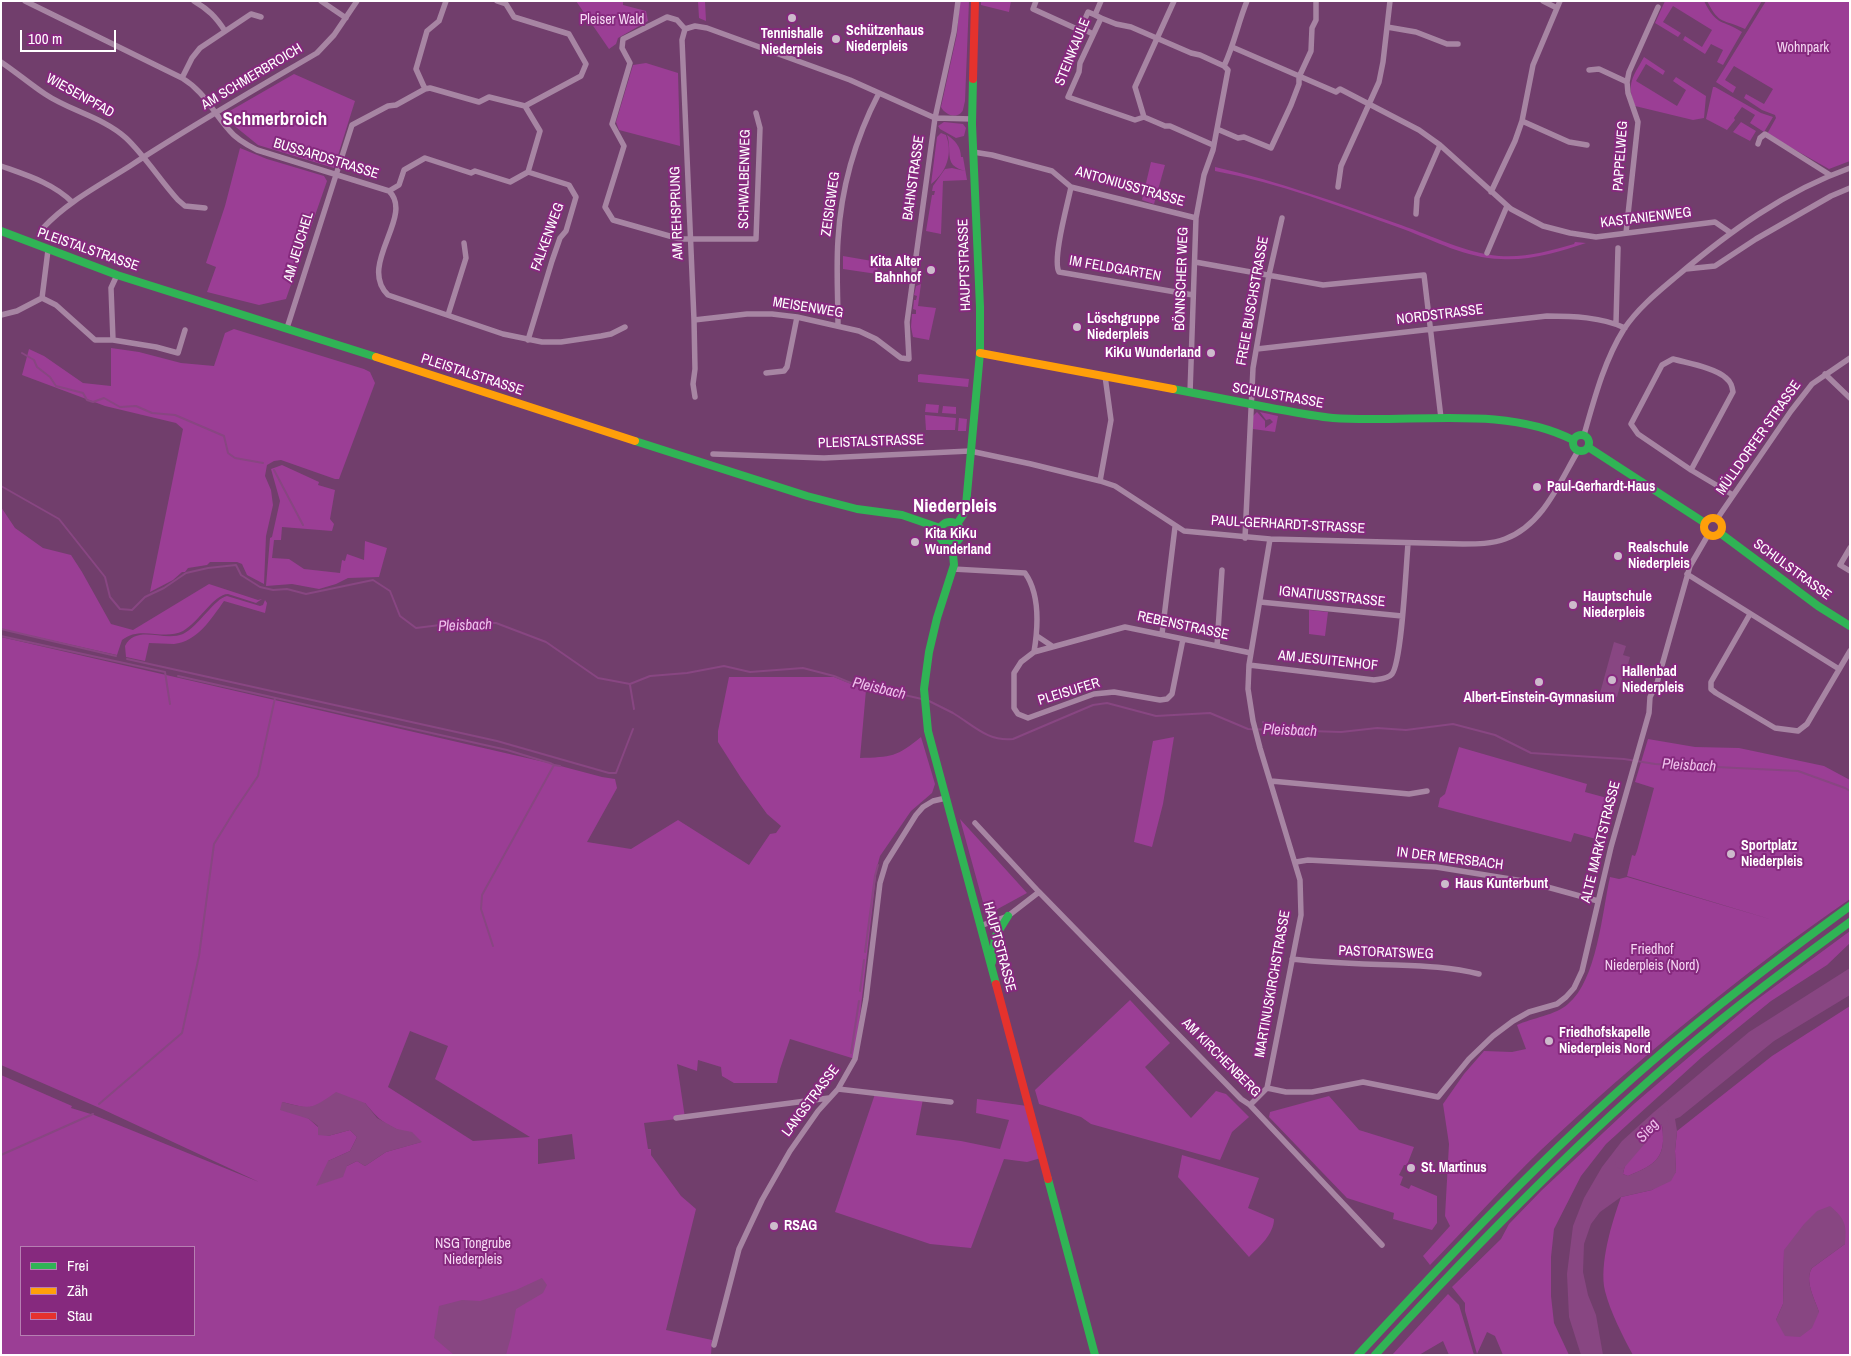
<!DOCTYPE html>
<html>
<head>
<meta charset="utf-8">
<style>
	body { margin:0 }
	#map { position:relative; width:1851px; height:1356px; overflow:hidden; background:#713e6c; font-family:"Archivo Narrow",sans-serif }
	canvas { display:block }
	.frame { position:absolute; inset:0; border:2px solid #fff; pointer-events:none }
	.legend { position:absolute; left:20px; top:1246px; width:175px; height:90px; box-sizing:border-box; background:#86297e; border:1px solid #b67fb2; margin:0; padding:6px 9px; list-style:none; font-size:15px; color:#fff }
	.legend li { display:flex; align-items:center; gap:10px; height:25px }
	.legend b { width:25px; border:1px solid #b67fb2 }
	.scale { position:absolute; left:20px; top:30px; width:96px; height:22px; box-sizing:border-box; border:2px solid #fff; border-top:0; padding-left:6px; font-size:15px; line-height:18px; white-space:nowrap; color:#fff; -webkit-text-stroke:4px #86297e; paint-order:stroke }
</style>
</head>
<body>
<div id="map">
<canvas width="1851" height="1356"></canvas>
<div class="frame"></div>
<ul class="legend">
<li><b style="height:6px;background:#30b455"></b>Frei</li>
<li><b style="height:6px;background:#ff9f0a"></b>Zäh</li>
<li><b style="height:6px;background:#e5322d"></b>Stau</li>
</ul>
<div class="scale">100 m</div>
</div>
<script>
const ctx = document.querySelector('canvas').getContext('2d');
ctx.lineJoin = 'round';
function fillPath(path, color) {
  ctx.fillStyle = color;
  ctx.fill(path, 'evenodd');
}
function stroke(path, color, width, dash) {
  ctx.strokeStyle = color;
  ctx.lineWidth = width;
  ctx.lineCap = dash ? 'butt' : 'round';
  ctx.setLineDash(dash || []);
  ctx.stroke(path);
}
function drawText(font, color, halo, rows, align = 'center') {
  ctx.font = font + ' "Archivo Narrow",sans-serif';
  ctx.lineWidth = 4;
  ctx.setLineDash([]);
  ctx.textBaseline = 'middle';
  ctx.strokeStyle = halo;
  ctx.fillStyle = color;
  for (const [text, x, y, turn = 0] of rows) {
    ctx.save();
    ctx.translate(x, y);
    ctx.rotate((+turn || 0) * Math.PI / 180);
    ctx.textAlign = isNaN(turn) ? turn : align;
    if (halo) ctx.strokeText(text, 0, 0);
    ctx.fillText(text, 0, 0);
    ctx.restore();
  }
}
const green = new Path2D(`
	M576 1H623V5L646 11 648 21 618 38 616 44 609 49Z
	M698 1H705L706 21 699 18Z
	M960 1H969L965 101C965 101 963 110 963 110 958 120 945 115 941 107L957 34Z
	M981 1H1011L1009 12 981 5Z
	M1665 1H1704C1717 27 1722 19 1742 32L1723 65 1717 62 1723 50 1711 44 1705 54 1683 40 1685 36 1702 47 1712 30 1673 6 1663 22 1681 33 1678 37 1655 23Z
	M1707 1H1762L1745 29C1722 18 1720 26 1707 1Z
	M1766 1H1850V161L1829 169 1767 134 1776 118 1775 115 1762 110 1744 98 1746 94 1764 104 1773 89 1734 66 1725 80 1736 87 1733 93 1716 82Z
	M1644 57 1665 71 1663 75 1646 64 1636 81 1677 106 1686 90 1673 81 1676 77 1706 96 1704 118 1693 120 1635 106C1626 83 1633 77 1644 57Z
	M646 63 678 73 680 146 619 130 616 122 633 65Z
	M294 74 355 101 334 168 258 145 226 119 228 112Z
	M1713 87H1715L1761 113 1773 117 1764 132 1750 123 1755 115 1742 107 1734 118 1735 120 1727 130 1706 119Z
	M944 122 963 124 966 128 964 136 956 138 940 129 938 126Z
	M1741 122 1756 131 1750 141 1733 132Z
	M941 133 946 135C953 153 947 172 931 184L937 137Z
	M947 135C955 140 961 147 961 157H963L967 180 943 181 941 234 926 231 932 195H934L935 191H932L933 186 945 169 952 168 965 171C961 170 956 168 953 165 947 159 951 144 947 135Z
	M240 148 267 159 324 176 327 181 286 299 259 305 207 292 216 267 206 263 225 206Z
	M1151 162 1165 165 1154 204 1142 200Z
	M1215 167C1279 181 1340 204 1401 225 1432 236 1466 253 1499 256 1525 258 1550 251 1574 244L1575 242 1586 243C1559 252 1529 261 1501 259 1466 258 1435 241 1403 229 1342 207 1279 183 1215 171Z
	M843 256 878 262 877 274 843 269Z
	M921 284 918 306 936 308 929 340 913 337 911 327 912 314H916V310L913 309 914 300H916L917 296 914 295 916 286Z
	M234 329 364 369 370 372 375 383 339 479H335L281 460 274 461 267 465 265 476 271 490 273 505 266 536 264 584 247 575 242 564 237 562H210L207 565 188 568 185 572H182L173 580 150 592 183 429 176 423 105 406 22 375 29 349 44 356 83 383 111 386V348L139 352 181 363 214 366 225 333Z
	M920 374 969 379 968 387 918 382V375Z
	M926 404 939 405 938 413 925 412Z
	M943 406 956 407V414L942 413Z
	M1257 412 1265 421V428L1273 422 1270 419 1266 420 1260 412 1278 416 1275 432 1253 429V416Z
	M925 415 956 418 955 430H926Z
	M959 418 967 419 966 431H958Z
	M282 465 319 482 318 485 335 490 330 519 334 524 332 531 282 527 281 540H274L272 558 289 559 304 569 340 573 342 560 345 561 347 554 364 560 365 541 387 548 379 577 348 578 336 584 319 589 292 584 266 586 270 538 272 537 280 501 271 469Z
	M1 507 15 528 43 548 71 555 82 572 111 624 133 630 209 584 258 600 262 599 256 603 228 594C214 594 199 622 183 631 163 641 141 625 122 640L117 655 1 629Z
	M227 596 260 606 263 605 265 600 267 603 265 613 224 601C212 618 197 642 174 644 166 644 157 643 149 643L145 661 126 657 125 646C136 624 164 642 183 634 199 626 215 598 227 596Z
	M1309 610 1328 612 1325 636 1309 634Z
	M1 637 553 764 602 777 615 779 617 788 587 842 631 849 678 820 749 865 770 834 776 833 781 826 767 814 741 778 718 742V731L729 677H834L866 690 860 758C891 757 897 757 921 737L935 784 932 793 911 811 880 856 877 867 855 1059 790 1039 780 1069 777 1083H734L722 1076 721 1067 698 1060 697 1071 677 1064 685 1118 644 1123 648 1149H651V1155L681 1196 696 1209 666 1330 712 1340 711 1355H1V1075L72 1106 71 1108 94 1115 259 1182 102 1109 1 1065ZM410 1031 448 1046 435 1079 530 1137 473 1141 388 1087ZM282 1102 307 1108 365 1103C374 1114 382 1123 396 1129 411 1135 409 1129 421 1142L386 1152 365 1166 357 1161 347 1166 328 1161 350 1151 357 1137 350 1130 328 1136 309 1119ZM572 1134 575 1159 538 1164V1139ZM21 1247H194V1335H21Z
	M1174 737 1163 804 1152 847 1134 842 1153 741Z
	M1648 739 1695 747 1739 748 1824 766 1850 780V899C1741 974 1637 1060 1541 1150 1503 1187 1467 1227 1430 1265L1423 1256 1450 1226 1445 1216 1449 1144 1443 1104 1464 1074 1484 1051 1512 1052 1526 1049 1517 1025C1532 1018 1556 1015 1568 1004 1597 980 1602 913 1610 877L1619 879 1627 877 1773 920 1627 876 1632 855 1635 856 1637 851 1654 788 1635 782Z
	M1459 747 1587 784 1585 792 1607 798 1596 839 1574 833 1571 842 1438 807 1440 798 1445 794Z
	M960 819 1027 893 994 911 984 906Z
	M1850 931V943L1827 965 1771 1001 1702 1057 1606 1144 1581 1176 1554 1229 1551 1257V1296L1554 1323 1569 1355H1503L1495 1336 1487 1332 1477 1354 1465 1311V1303L1452 1287 1501 1239 1509 1224 1542 1190 1635 1103 1751 1004Z
	M1130 1000 1170 1043 1145 1067 1191 1118 1216 1091 1226 1094 1249 1117 1232 1132 1220 1160 1091 1124 1081 1117 1039 1104 1035 1090Z
	M1850 1006V1355H1633C1623 1337 1610 1311 1605 1291 1599 1264 1612 1222 1621 1197L1652 1190 1676 1172 1675 1151 1677 1131 1772 1056ZM1845 1244 1812 1268C1804 1281 1815 1299 1819 1312L1776 1320 1783 1304 1784 1250Z
	M875 1094 923 1099 916 1135 961 1141 1000 1149 1009 1120 976 1113 977 1099 1027 1106 1041 1158 1027 1162 1004 1159 971 1248 930 1244 835 1212Z
	M1329 1096 1359 1130 1414 1147 1407 1165H1404L1399 1175 1403 1177 1400 1185 1409 1189 1411 1185 1437 1196V1223L1432 1230 1393 1219 1394 1213 1347 1198 1269 1117 1270 1112Z
	M1660 1121C1663 1127 1663 1135 1663 1141 1662 1163 1646 1168 1628 1176L1623 1174 1625 1165 1630 1159V1146L1641 1133Z
	M1182 1155 1259 1178 1248 1208 1274 1219C1274 1234 1259 1247 1249 1257L1178 1177Z
	M1448 1294 1459 1305 1474 1355H1449L1443 1341 1419 1355H1392Z`);
const water = new Path2D(`
	M1614 642 1626 646 1623 655 1630 657 1627 668H1625L1617 697 1600 693Z
	M1850 968V995L1774 1041 1680 1117 1675 1119 1677 1131 1675 1151 1676 1172 1671 1181 1652 1190 1621 1197 1600 1212 1591 1224 1584 1244 1583 1272 1588 1295 1596 1315 1603 1355H1581L1569 1317 1567 1274 1573 1226 1584 1198 1602 1167 1622 1141 1654 1112 1749 1032ZM1660 1121C1663 1126 1663 1131 1663 1137 1664 1162 1648 1167 1628 1176L1623 1174 1625 1165 1630 1159V1146L1641 1133Z
	M336 1092 365 1103 377 1118 397 1129 412 1132 422 1142 386 1152 365 1166 357 1161 347 1166 343 1177 316 1186 328 1161 350 1151 357 1137 350 1130 328 1136 318 1135V1126L309 1119 280 1110 282 1102C311 1109 311 1110 336 1092Z
	M1830 1206C1845 1219 1847 1224 1845 1244L1812 1268C1804 1281 1815 1299 1819 1312L1812 1328 1800 1337 1785 1336 1776 1320 1783 1304 1784 1250 1804 1224 1817 1211Z
	M542 1278 547 1285 543 1293 516 1309 511 1337 506 1355H454L434 1338 439 1306 462 1300 480 1301 516 1290Z`);
const stream = new Path2D(`
	M22 353 34 360 37 367 50 377 56 386 83 393 87 400 93 402 104 398 120 407 136 406 152 413 175 415 224 436 228 453 235 458 263 463
	M274 470 303 525
	M1 486 59 519 105 577 110 597 120 609 132 610 145 597 164 588 186 573 208 568 236 565 241 575 260 587 273 590 287 589 306 594 373 580 390 591 400 616 416 628 456 623H496L546 642 598 678 630 684 650 676 687 673 724 666 750 672 803 668 834 676 851 683 922 699
	M1 629 116 656
	M1 636 165 672 170 704
	M127 659 497 741 609 773H616L633 729
	M178 676 507 750 550 763 554 765
	M630 685 634 709
	M929 701C937 705 945 709 953 713 973 725 988 742 1013 739L1093 705 1107 703 1156 716 1210 713 1248 729 1341 732 1377 728 1406 730 1453 724 1495 735 1531 753 1624 759 1655 764 1798 771 1845 788 1850 791
	M1263 722 1268 728
	M493 946 481 909 482 895 554 765 560 766
	M865 952 875 876 878 865
	M860 991 864 960
	M851 1053 859 1001
	M99 1104 182 1033 199 956 214 844 235 810 258 776 275 698
	M1 1155 93 1114`);
const river = new Path2D(`
	M1621 1163 1663 1114`);
const street = new Path2D(`
	M25 1 182 78C205 92 211 110 229 130 236 139 247 145 257 150L389 191C415 216 357 265 388 295L503 334 542 342H561L601 336 611 334 625 327
	M194 1C208 9 216 17 225 31
	M321 1 346 18
	M497 1 506 4 514 17 569 34 586 64 581 76 525 106
	M1036 1 1033 9 1077 29 1081 28 1093 34
	M1101 1 1095 15 1101 18 1080 63 1079 72 1068 97 1135 120 1144 117
	M1174 1 1135 87 1144 117 1165 126H1170L1213 145
	M1543 1 1557 8
	M1101 18 1116 24 1131 27 1191 53 1200 55 1224 66
	M1387 27 1416 32 1447 44H1458
	M1081 28 1088 12 1095 15
	M685 29 677 20 667 17 623 39 622 48 630 63 612 124 624 146 605 207 613 220 680 239H756L760 128 756 113
	M685 29 682 40 694 320 695 369 693 384 695 397
	M685 29 695 26 707 28 850 80 935 118 972 119
	M1232 47 1336 92 1340 89 1419 130 1440 145 1511 209 1543 226 1570 233 1596 237 1715 222 1731 233
	M1 62C16 72 30 84 45 94 70 111 103 117 126 138 145 156 160 180 178 200L185 206 205 208
	M1589 70 1599 69 1627 82
	M182 78 192 58 200 48 251 14 261 17
	M425 89 416 69 427 31 439 21 446 1
	M1522 121 1569 142 1587 145
	M1217 129 1238 138 1244 137 1271 148 1291 105 1299 84V77L1311 51 1312 28 1316 20V1
	M1758 144 1760 138 1765 134 1830 175
	M973 152 992 155 1052 171 1071 187 1196 218
	M1 166C26 175 53 183 72 202
	M1071 187C1068 203 1052 259 1059 272L1193 295
	M1338 187 1341 166 1379 82 1383 62 1390 1
	M389 191 399 185 404 170 425 158 471 173 475 171 510 182 528 172 569 185 576 197 566 231 560 238 552 261 528 340
	M1491 192 1515 141 1522 121 1533 65 1560 1
	M1416 214 1417 198 1440 145
	M43 228C67 202 100 185 130 166 191 126 254 90 317 53L334 35 357 1
	M1626 233 1638 122 1628 93 1627 82 1629 72 1658 7
	M1487 253 1507 206
	M1195 262 1323 285 1424 275 1441 418
	M1686 269 1715 266 1756 239 1831 196 1850 188
	M42 298 56 305 95 340H113L156 347 178 353 185 330
	M1 315 17 311 42 298 48 250
	M448 315 466 258 464 243
	M694 320 747 314H772L797 317 859 331 876 339 901 358 909 359 907 322 935 118 954 32 958 1
	M1616 323 1618 248
	M838 325C838 297 836 268 838 240 841 188 855 139 879 93
	M287 328 352 125 388 106 396 105 425 89 430 88 479 102 489 97 525 106 540 131 528 172
	M113 340 111 288 117 275
	M1257 349 1547 316C1572 316 1602 317 1625 328
	M766 373 784 371 787 367 797 317
	M1825 374 1850 398
	M1190 393 1196 218 1204 175 1213 150 1228 70 1224 66C1234 45 1238 23 1247 1
	M1584 435C1594 400 1604 361 1624 329 1638 308 1658 292 1677 276 1729 232 1785 191 1850 168
	M713 454 824 458 970 451 1031 464 1100 481 1115 486 1184 531 1270 539 1463 544C1477 544 1492 544 1505 539 1543 525 1559 483 1578 451
	M1691 470 1733 392C1732 386 1731 382 1726 378 1716 368 1687 363 1673 359L1662 365 1631 424 1638 434 1691 470 1733 495
	M1100 481 1111 420 1105 376
	M1717 519 1791 411 1812 384 1850 358
	M1245 538 1253 368 1269 275 1282 218
	M1850 548 1840 565 1850 571
	M953 569 1025 573C1040 594 1038 628 1034 652L1125 627 1251 653
	M1687 574 1839 669
	M1260 602 1402 616
	M1750 614 1711 682V689L1716 693 1775 728 1798 731 1807 724 1850 651
	M1162 634 1175 527
	M1037 636 1052 646
	M1217 646 1222 570
	M1034 652 1021 662 1014 673V708L1018 714 1028 718 1094 694 1114 692 1160 700 1167 699 1172 694 1183 639
	M1249 665 1374 680C1380 679 1388 679 1392 674 1402 661 1406 566 1408 544
	M1271 781 1409 794 1427 791
	M975 823 1039 892 1241 1099 1250 1105 1382 1245
	M1296 862 1308 860 1436 867 1529 882 1598 901
	M980 926 1008 916 1039 892
	M1292 959C1327 963 1361 964 1396 965 1424 966 1452 967 1479 974
	M1267 1088 1286 1092H1312L1363 1082 1438 1097 1469 1059 1493 1036 1513 1021 1529 1012 1557 1004 1566 997 1574 988 1582 971 1611 847 1649 713 1650 697 1657 683 1690 566 1708 535
	M838 1089 951 1102
	M1250 1105 1267 1088 1301 915 1300 880 1260 748 1253 721 1248 689 1249 665 1270 539
	M676 1118 829 1098
	M714 1345 739 1249 762 1200 790 1151 818 1111 838 1089 855 1059 866 999 880 883 886 863 916 815 923 807 933 801 946 798`);
const fast = new Path2D(`
	M1 231 117 275 376 357
	M1173 389C1204 395 1235 401 1266 407 1288 411 1311 416 1333 418 1410 424 1503 404 1573 440
	M1573 443a8 8 0 1 1 16 0a8 8 0 1 1-16 0Z
	M635 441 807 496 857 509 902 515 940 528
	M1588 447 1705 523
	M939 533a11 11 0 1 1 22 0a11 11 0 1 1-22 0Z
	M957 524 963 515 966 505 980 353V307L972 124 973 79
	M1720 533 1818 606 1850 626
	M952 544 954 565 937 618 929 652 924 689 928 731 996 984
	M992 962 995 937 1008 916
	M1048 1179 1095 1355
	M1358 1355C1451 1254 1546 1153 1650 1063 1714 1007 1782 956 1850 906
	M1375 1355C1472 1249 1573 1145 1682 1052 1736 1006 1793 964 1850 922`);
const slow = new Path2D(`
	M980 353 1173 389
	M376 357 635 441
	M1704 527a9 9 0 1 1 18 0a9 9 0 1 1-18 0Z`);
const jam = new Path2D(`
	M973 79 975 1
	M996 984 1048 1179`);
const markers = [
	[792,18,5,"#cdbbcc"],
	[836,39,5,"#cdbbcc"],
	[931,270,5,"#cdbbcc"],
	[1077,327,5,"#cdbbcc"],
	[1211,353,5,"#cdbbcc"],
	[1537,487,5,"#cdbbcc"],
	[915,542,5,"#cdbbcc"],
	[1618,556,5,"#cdbbcc"],
	[1573,605,5,"#cdbbcc"],
	[1612,680,5,"#cdbbcc"],
	[1539,682,5,"#cdbbcc"],
	[1731,854,5,"#cdbbcc"],
	[1445,884,5,"#cdbbcc"],
	[1549,1041,5,"#cdbbcc"],
	[1411,1168,5,"#cdbbcc"],
	[774,1226,5,"#cdbbcc"]
];
const parkNames = [
	["Pleiser Wald",612,20],
	["Wohnpark",1803,48],
	["Friedhof",1652,950],
	["Niederpleis (Nord)",1652,966],
	["NSG Tongrube",473,1244],
	["Niederpleis",473,1260]
];
const poiNames = [
	["Schützenhaus",846,31],
	["Niederpleis",846,47],
	["Tennishalle",792,34,"center"],
	["Niederpleis",792,50,"center"],
	["Kita Alter",921,262,"right"],
	["Bahnhof",921,278,"right"],
	["Löschgruppe",1087,319],
	["Niederpleis",1087,335],
	["KiKu Wunderland",1201,353,"right"],
	["Paul-Gerhardt-Haus",1547,487],
	["Kita KiKu",925,534],
	["Wunderland",925,550],
	["Realschule",1628,548],
	["Niederpleis",1628,564],
	["Hauptschule",1583,597],
	["Niederpleis",1583,613],
	["Hallenbad",1622,672],
	["Niederpleis",1622,688],
	["Albert-Einstein-Gymnasium",1539,698,"center"],
	["Sportplatz",1741,846],
	["Niederpleis",1741,862],
	["Haus Kunterbunt",1455,884],
	["Friedhofskapelle",1559,1033],
	["Niederpleis Nord",1559,1049],
	["St. Martinus",1421,1168],
	["RSAG",784,1226]
];
const streetNames = [
	["STEINKAULE",1073,52,-68],
	["AM SCHMERBROICH",252,77,-31],
	["WIESENPFAD",80,96,29],
	["PAPPELWEG",1621,156,-86],
	["BUSSARDSTRASSE",326,159,17],
	["BAHNSTRASSE",914,178,-82],
	["SCHWALBENWEG",745,179,-89],
	["ANTONIUSSTRASSE",1130,187,16],
	["ZEISIGWEG",831,204,-82],
	["AM REHSPRUNG",677,213,-92],
	["KASTANIENWEG",1646,218,-7],
	["FALKENWEG",548,237,-70],
	["AM JEUCHEL",299,247,-73],
	["PLEISTALSTRASSE",88,250,19],
	["HAUPTSTRASSE",965,265,-92],
	["IM FELDGARTEN",1115,269,10],
	["BÖNNSCHER WEG",1182,279,-88],
	["FREIE BUSCHSTRASSE",1253,301,-80],
	["MEISENWEG",808,308,9],
	["NORDSTRASSE",1440,315,-7],
	["PLEISTALSTRASSE",472,375,18],
	["SCHULSTRASSE",1278,396,10],
	["MÜLLDORFER STRASSE",1759,438,-55],
	["PLEISTALSTRASSE",871,442,-2],
	["PAUL-GERHARDT-STRASSE",1288,525,3],
	["SCHULSTRASSE",1792,570,36],
	["IGNATIUSSTRASSE",1332,597,6],
	["REBENSTRASSE",1183,626,12],
	["AM JESUITENHOF",1328,661,6],
	["PLEISUFER",1069,692,-17],
	["ALTE MARKTSTRASSE",1601,842,-76],
	["IN DER MERSBACH",1450,859,7],
	["HAUPTSTRASSE",999,947,75],
	["PASTORATSWEG",1386,953,2],
	["MARTINUSKIRCHSTRASSE",1273,984,-80],
	["AM KIRCHENBERG",1221,1058,45],
	["LANGSTRASSE",811,1101,-53]
];
const waterNames = [
	["Pleisbach",465,626,-2],
	["Pleisbach",879,689,13],
	["Pleisbach",1290,731,2],
	["Pleisbach",1689,766,3],
	["Sieg",1648,1131,-49]
];
const districtNames = [
	["Schmerbroich",275,120],
	["Niederpleis",955,507]
];
fillPath(green, '#9b3e95');
fillPath(water, '#884682');
stroke(stream, '#884682', 2);
stroke(river, '#884682', 11);
stroke(street, '#a785a3', 5.5);
stroke(fast, '#30b455', 8);
stroke(slow, '#ff9f0a', 8);
stroke(jam, '#e5322d', 8);
for (const [x, y, r, color] of markers) {
  const dot = new Path2D();
  dot.arc(x, y, r, 0, 2 * Math.PI);
  ctx.fillStyle = color;
  ctx.fill(dot);
  stroke(dot, '#86297e', 2);
}
drawText('14px', '#f6d8f4', '#86297e', parkNames);
drawText('bold 14px', '#fff', '#86297e', poiNames, 'left');
drawText('14px', '#fff', '#86297e', streetNames);
drawText('italic 15px', '#efc0ec', '#86297e', waterNames);
drawText('bold 19px', '#fff', '#86297e', districtNames);
</script>
</body>
</html>
